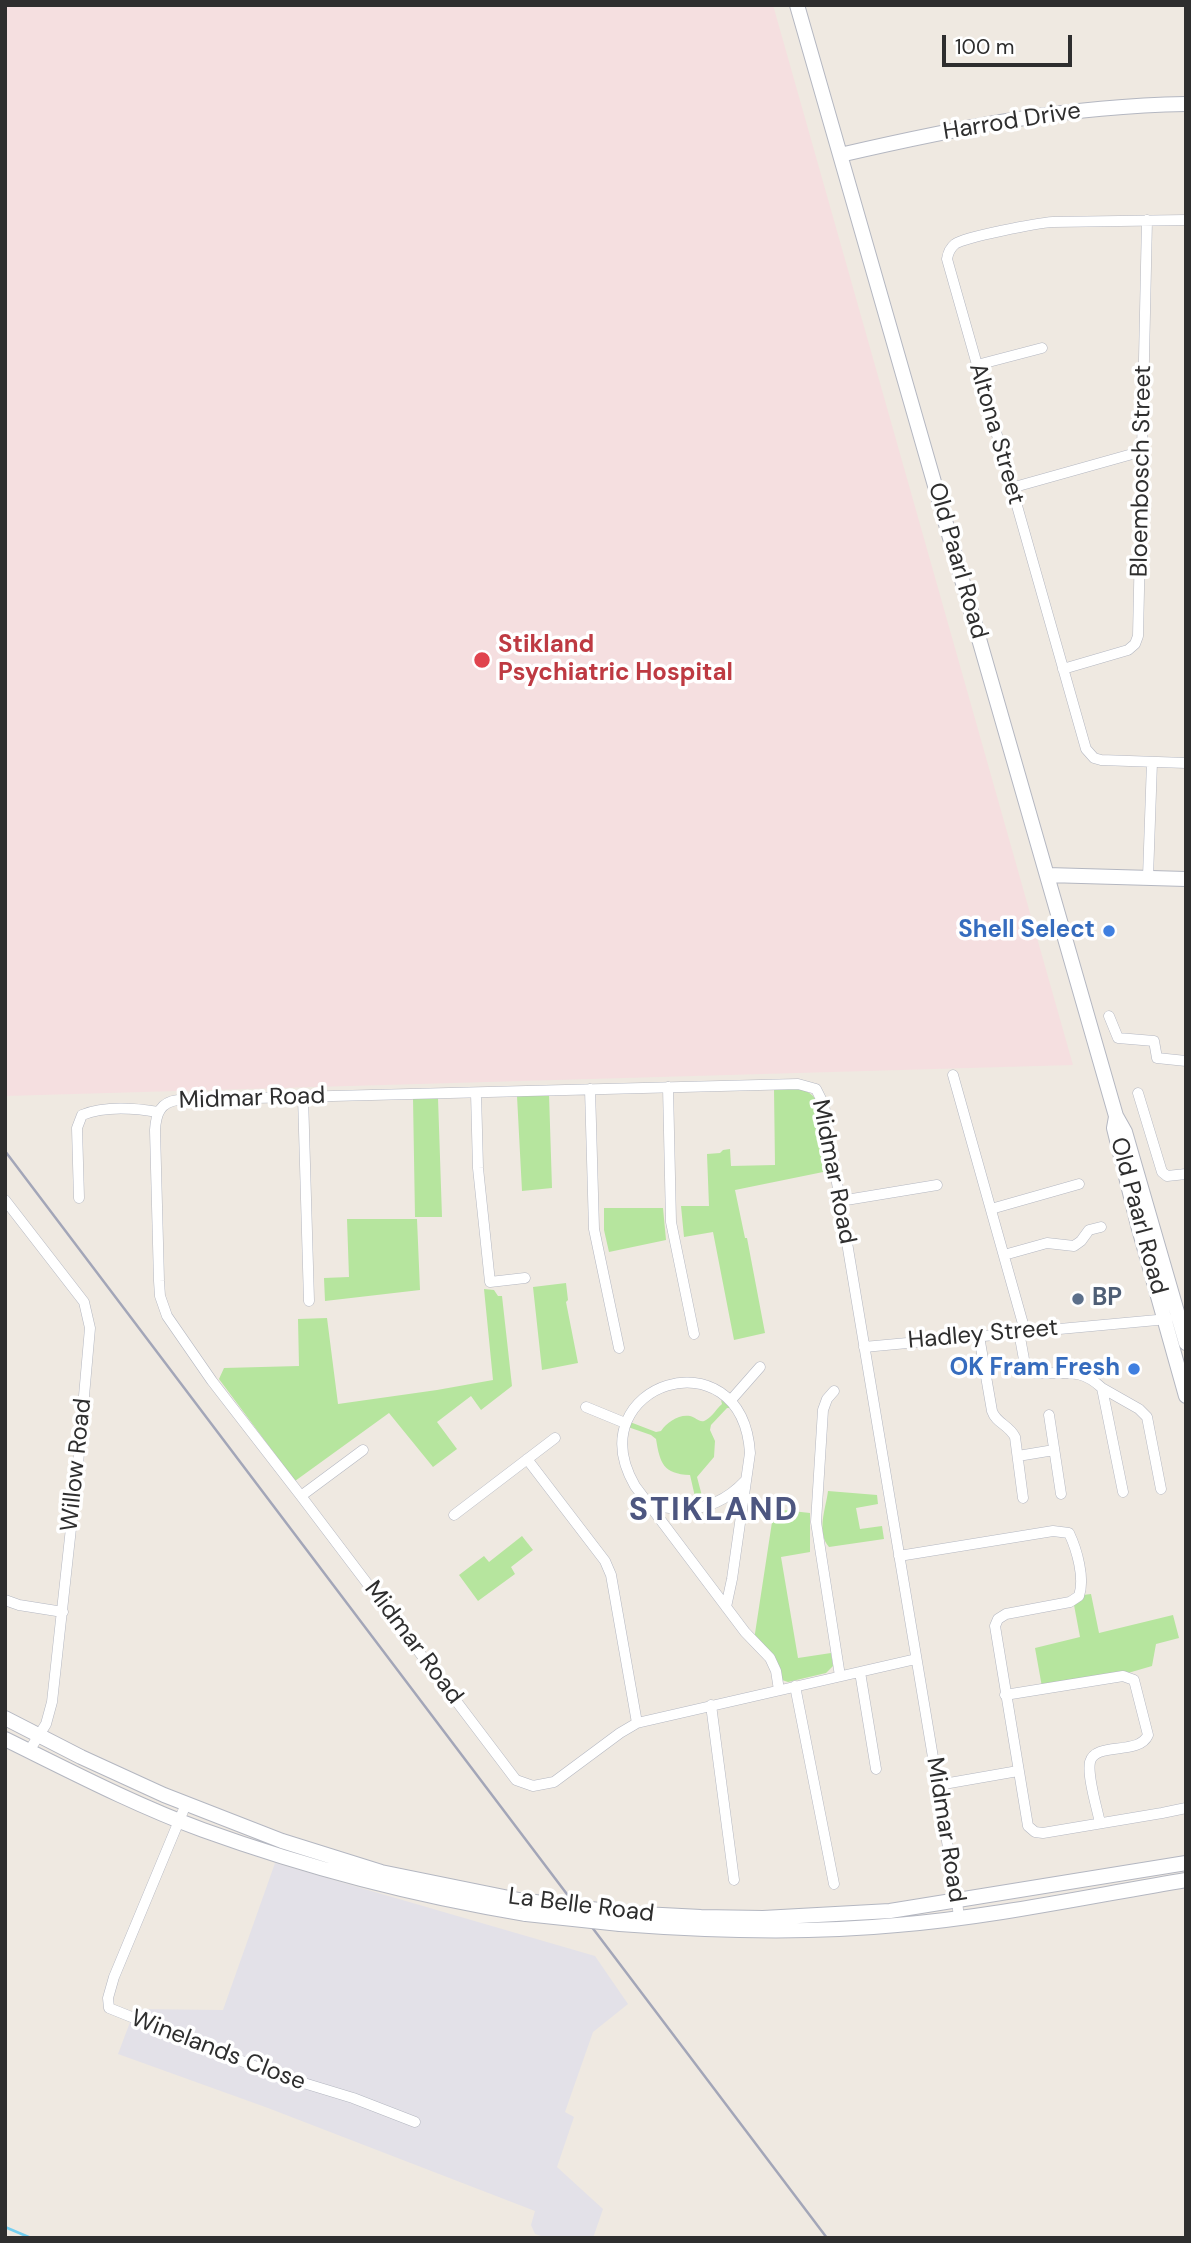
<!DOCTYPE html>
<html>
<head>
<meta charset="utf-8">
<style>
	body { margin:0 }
	#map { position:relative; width:1191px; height:2243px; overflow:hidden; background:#efe9e1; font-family:"DM Sans",sans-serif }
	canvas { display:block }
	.frame { position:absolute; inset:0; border:7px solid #2e2e2e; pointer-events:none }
	.scale { position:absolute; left:942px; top:35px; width:130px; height:32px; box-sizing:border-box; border:4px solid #2e2e2e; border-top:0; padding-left:9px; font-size:21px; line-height:24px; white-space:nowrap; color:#2e2e2e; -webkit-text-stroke:5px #fff; paint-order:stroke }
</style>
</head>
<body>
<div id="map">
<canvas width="1191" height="2243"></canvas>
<div class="frame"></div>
<div class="scale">100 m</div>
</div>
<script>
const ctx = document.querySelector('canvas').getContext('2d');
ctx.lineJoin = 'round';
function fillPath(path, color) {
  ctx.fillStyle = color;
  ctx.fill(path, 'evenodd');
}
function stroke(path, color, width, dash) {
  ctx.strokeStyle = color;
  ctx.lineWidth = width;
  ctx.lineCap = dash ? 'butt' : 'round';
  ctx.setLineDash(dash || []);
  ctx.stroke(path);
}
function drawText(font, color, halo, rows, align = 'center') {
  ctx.font = font + ' "DM Sans",sans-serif';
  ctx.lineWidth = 7;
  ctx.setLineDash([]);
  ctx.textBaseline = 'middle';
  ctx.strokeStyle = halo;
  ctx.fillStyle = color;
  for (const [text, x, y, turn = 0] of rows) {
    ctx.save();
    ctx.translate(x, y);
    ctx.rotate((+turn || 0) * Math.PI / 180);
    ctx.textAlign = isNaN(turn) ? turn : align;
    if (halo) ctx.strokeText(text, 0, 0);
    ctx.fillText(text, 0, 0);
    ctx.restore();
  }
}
const industrial = new Path2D(`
	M275 1863 595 1956 628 2004 593 2032 565 2112 574 2117 557 2167 603 2209 593 2238H547L535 2234 531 2225 535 2211 268 2108 118 2054 135 2009 223 2010Z`);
const medical = new Path2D(`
	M5 5H773L1073 1065 5 1096Z`);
const green = new Path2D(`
	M774 1089C792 1089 808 1085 818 1103L830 1168 828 1171 735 1190 745 1238H747L765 1333 734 1340 713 1232 684 1237 681 1206H709L707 1154 720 1153 723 1150 730 1149 731 1166 775 1165Z
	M549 1094 552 1188 522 1191 517 1096Z
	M413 1098H438L442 1217H415Z
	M604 1208H663L666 1240 609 1252 604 1230Z
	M347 1219H417L420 1290 325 1301 324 1278 349 1277Z
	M566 1283 568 1300 566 1302 578 1363 542 1370 533 1287Z
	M484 1289 494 1290 498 1296H502L512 1386 481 1410 471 1396 437 1422 457 1449 433 1467 389 1413 295 1481 219 1379 224 1368 299 1366 298 1319 327 1318 338 1404 437 1390 493 1380Z
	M721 1400 731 1408H727L711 1425 710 1430 715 1441 714 1457 697 1477 703 1500 707 1502 695 1507 696 1501 690 1475C663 1474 660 1463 656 1439L651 1435 628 1427 630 1422 656 1432 661 1431C667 1422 679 1414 690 1416 696 1417 700 1424 706 1420 712 1417 717 1408 722 1404Z
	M828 1491 877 1495 878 1504 856 1508 860 1529 882 1526 884 1539 829 1547C816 1532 826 1508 828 1491Z
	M774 1509 810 1513V1552L781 1557 798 1658 831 1653 833 1666 826 1673 788 1682 782 1680 754 1640Z
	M522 1536 533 1550 511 1567 515 1574 478 1601 459 1575 484 1556 489 1562Z
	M1091 1594 1099 1633 1173 1615 1179 1638 1156 1644 1152 1666 1128 1673 1042 1687 1035 1648 1080 1637 1074 1605 1083 1595Z`);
const stream = new Path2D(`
	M5 2227 31 2238`);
const street = new Path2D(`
	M1186 220 1053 222C1037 223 965 237 955 244 950 248 948 253 947 259L1086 749 1094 758 1101 760 1186 763
	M977 365 1042 348
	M1011 488 1143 451
	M1063 669 1128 650 1135 644 1138 636 1147 220
	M1148 877 1152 762
	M1109 1016 1118 1038 1154 1041 1157 1058 1186 1061
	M953 1075 1025 1331
	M668 1087 671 1222 694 1334
	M590 1089 594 1229 619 1348
	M476 1093 478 1168 490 1282 525 1278
	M1138 1093 1162 1172 1167 1176 1186 1174
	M303 1096 309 1301
	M79 1198 77 1128 82 1115C104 1106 134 1108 158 1112
	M5 1200 84 1302 90 1328 78 1464 52 1702 46 1724 29 1751
	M840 1201 937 1185
	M991 1209 1079 1184
	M1004 1255 1047 1243 1074 1246 1081 1241 1089 1230 1101 1227
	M1019 1332 1025 1365 1030 1372C1059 1377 1077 1364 1102 1388L1123 1492
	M979 1336 992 1411C996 1423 1009 1425 1015 1437L1023 1498
	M864 1347 1168 1319
	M1102 1388 1139 1409 1147 1417 1161 1489
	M834 1391 827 1399 823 1410 816 1522 840 1676
	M731 1400 760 1367
	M586 1407 625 1423
	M1049 1415 1061 1494
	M1018 1456 1054 1450
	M527 1459 605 1561 611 1575 637 1723
	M301 1496 363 1450
	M648 1503C685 1515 718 1510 745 1481
	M454 1515 555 1438
	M899 1556 1053 1531 1069 1533C1077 1550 1085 1578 1079 1596L1070 1602 1006 1614 998 1619 995 1626 1028 1826 1035 1832 1043 1833 1162 1813 1186 1808
	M5 1600 19 1605 63 1612
	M726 1607 732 1579 750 1453C742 1331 576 1384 635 1486L745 1632 770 1658 776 1671 779 1690
	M916 1659 637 1723 620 1733 554 1782 533 1786 516 1780 301 1496 212 1381 167 1316 160 1296 159 1281 155 1130C156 1114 160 1102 178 1100L798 1084 816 1089 824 1105 957 1901 959 1918
	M860 1672 876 1769
	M795 1686 834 1884
	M1005 1695 1123 1676 1134 1680 1148 1735C1139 1756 1095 1741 1090 1762 1087 1776 1097 1808 1100 1823
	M711 1705 734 1880
	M938 1785 1018 1771
	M186 1804 114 1977 108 1998 109 2008 274 2074 353 2098 415 2122`);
const secondary = new Path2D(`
	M797 5 1116 1116 1125 1132 1186 1343
	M840 155C957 128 1065 106 1186 104
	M1047 875 1186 879
	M1116 1117 1114 1128 1138 1225 1186 1396
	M5 1718 81 1757 164 1795 282 1841 381 1872 519 1900
	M5 1739C70 1771 135 1805 203 1830 308 1868 416 1896 526 1914
	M623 1913 701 1917 763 1918 890 1911 1186 1863
	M620 1924C712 1931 805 1934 897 1925 993 1917 1090 1896 1186 1880`);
const rail = new Path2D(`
	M5 1151 827 2238`);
const secondaryBridge = new Path2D(`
	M519 1900 623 1913
	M526 1914 620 1924`);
const markers = [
	[482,660,9,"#e0444e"],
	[1109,931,7,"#3f7fe0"],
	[1078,1299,7,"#5c6f8a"],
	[1134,1369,7,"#3f7fe0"]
];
const streetNames = [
	["Harrod Drive",1012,122,-9],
	["Altona Street",996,434,74],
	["Bloembosch Street",1142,471,-89],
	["Old Paarl Road",957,561,74],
	["Midmar Road",252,1099,-2],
	["Midmar Road",833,1172,79],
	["Old Paarl Road",1138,1216,75],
	["Hadley Street",983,1335,-5],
	["Willow Road",77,1465,-84],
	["Midmar Road",413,1643,53],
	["Midmar Road",945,1830,81],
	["La Belle Road",581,1906,7],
	["Winelands Close",218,2051,21]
];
const healthNames = [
	["Stikland",498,646],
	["Psychiatric Hospital",498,674]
];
const shopNames = [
	["Shell Select",1095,931],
	["OK Fram Fresh",1120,1369]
];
const serviceNames = [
	["BP",1092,1299]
];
const districtNames = [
	["STIKLAND",714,1512]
];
fillPath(industrial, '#e3e1e8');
fillPath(medical, '#f5dfe0');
fillPath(green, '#b6e59e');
stroke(stream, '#75cff0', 2.5);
stroke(street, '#b4b7c1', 11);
stroke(secondary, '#b4b7c1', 16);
stroke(street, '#fff', 10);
stroke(secondary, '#fff', 14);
stroke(rail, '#a3a6b8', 2.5);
stroke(secondaryBridge, '#b4b7c1', 16, []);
stroke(secondaryBridge, '#fff', 14);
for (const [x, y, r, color] of markers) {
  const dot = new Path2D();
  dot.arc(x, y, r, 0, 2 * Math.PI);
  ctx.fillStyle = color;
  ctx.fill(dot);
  stroke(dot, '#fff', 2.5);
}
drawText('24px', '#2e2e2e', '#fff', streetNames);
drawText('bold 24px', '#be3a42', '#fff', healthNames, 'left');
drawText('bold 24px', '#366cbe', '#fff', shopNames, 'right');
drawText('bold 24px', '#4e5e75', '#fff', serviceNames, 'left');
ctx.letterSpacing = '2px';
drawText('bold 32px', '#4d5680', '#fff', districtNames);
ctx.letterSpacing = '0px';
</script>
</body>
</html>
